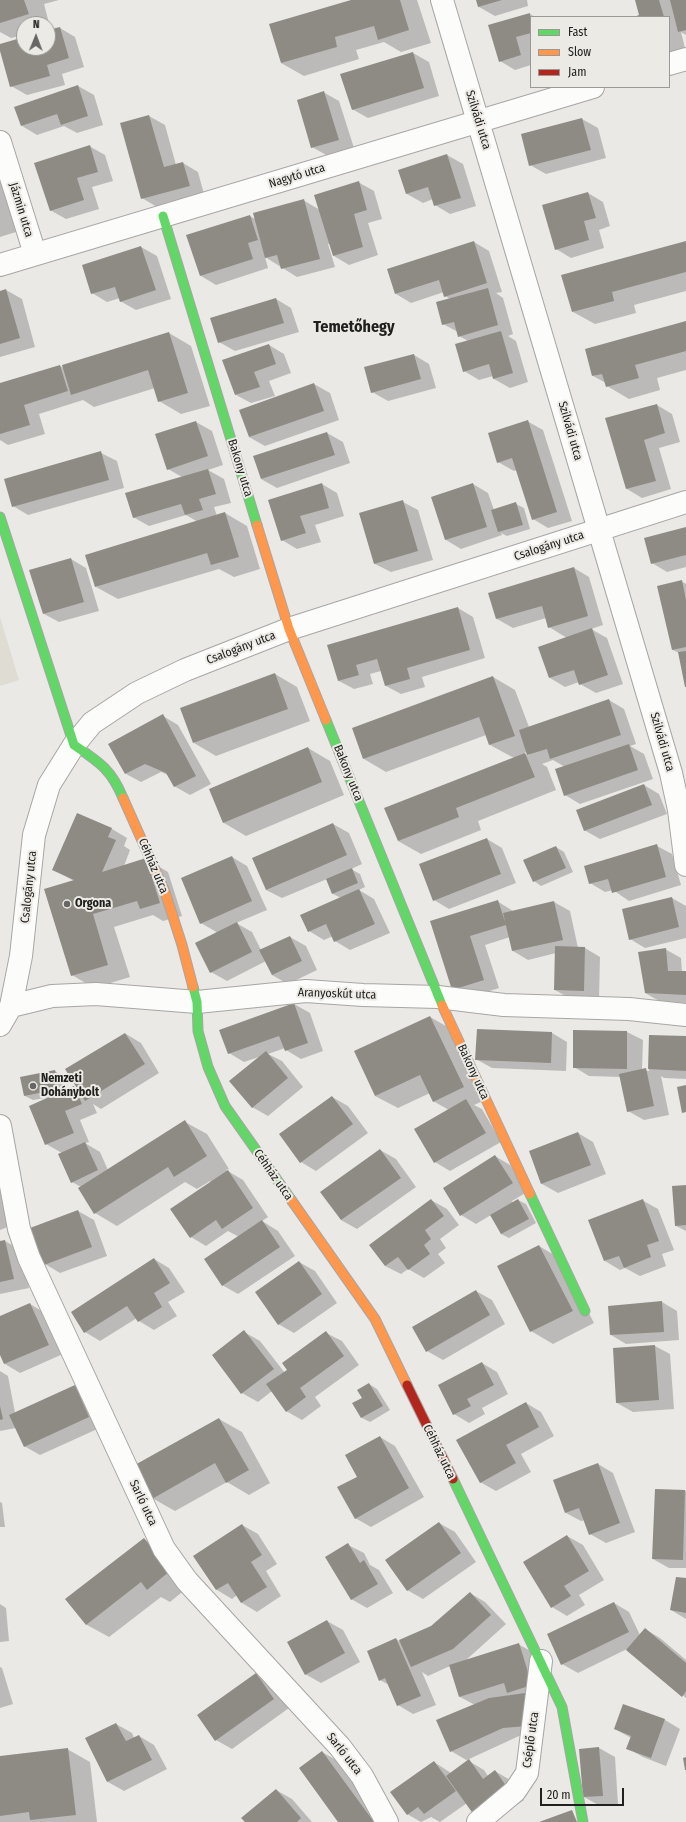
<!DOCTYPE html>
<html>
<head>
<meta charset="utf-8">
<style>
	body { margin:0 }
	#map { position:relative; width:686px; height:1822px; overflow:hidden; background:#ebe9e6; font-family:"Fira Sans Condensed",sans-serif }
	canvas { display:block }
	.legend { position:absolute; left:530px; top:16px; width:140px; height:72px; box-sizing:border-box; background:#eceae5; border:1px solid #9a9995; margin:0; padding:5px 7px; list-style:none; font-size:12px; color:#20201e }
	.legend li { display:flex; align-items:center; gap:8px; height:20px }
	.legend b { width:20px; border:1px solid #9a9995 }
	.north { position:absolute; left:16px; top:16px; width:40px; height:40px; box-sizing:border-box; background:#eceae5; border:1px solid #9a9995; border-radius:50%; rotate:1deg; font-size:11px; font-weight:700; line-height:16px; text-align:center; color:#20201e }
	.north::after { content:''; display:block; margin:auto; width:14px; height:18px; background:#676664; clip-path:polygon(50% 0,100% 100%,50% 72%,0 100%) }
	.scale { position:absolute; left:540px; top:1788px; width:84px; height:18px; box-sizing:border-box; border:2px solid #20201e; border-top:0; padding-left:5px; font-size:12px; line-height:14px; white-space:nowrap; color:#20201e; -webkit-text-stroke:3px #eceae5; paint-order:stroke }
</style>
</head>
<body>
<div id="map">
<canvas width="686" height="1822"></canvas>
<ul class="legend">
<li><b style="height:5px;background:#63d668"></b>Fast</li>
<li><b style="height:5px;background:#ff974d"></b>Slow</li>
<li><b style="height:5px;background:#b3261e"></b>Jam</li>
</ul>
<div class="north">N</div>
<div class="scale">20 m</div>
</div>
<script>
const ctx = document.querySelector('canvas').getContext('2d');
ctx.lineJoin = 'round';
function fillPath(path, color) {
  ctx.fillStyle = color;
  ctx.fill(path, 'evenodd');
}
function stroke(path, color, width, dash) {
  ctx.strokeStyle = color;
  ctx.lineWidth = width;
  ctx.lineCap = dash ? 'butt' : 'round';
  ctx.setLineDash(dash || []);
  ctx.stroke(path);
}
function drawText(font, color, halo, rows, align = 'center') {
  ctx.font = font + ' "Fira Sans Condensed",sans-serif';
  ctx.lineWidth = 4;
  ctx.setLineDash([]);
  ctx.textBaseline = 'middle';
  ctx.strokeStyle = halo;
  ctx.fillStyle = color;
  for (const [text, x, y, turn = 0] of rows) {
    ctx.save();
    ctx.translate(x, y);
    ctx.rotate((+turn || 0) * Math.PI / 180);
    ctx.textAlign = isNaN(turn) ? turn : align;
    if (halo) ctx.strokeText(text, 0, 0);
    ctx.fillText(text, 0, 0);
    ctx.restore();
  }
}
const built = new Path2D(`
	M0 617 19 680 0 686Z`);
const shadow = new Path2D(`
	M0 0H59L44 4 50 27 48 28V24H24V35L11 38 0 32Z
	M355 0H417L431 43 401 52 384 42 356 50 359 59 304 76 281 63Z
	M477 0H527L528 6 495 16 479 7Z
	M636 0H686V35L681 32 686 52 669 58V17H636L640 16Z
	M530 14 535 17H531V65L515 70 500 61Z
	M60 28 75 37 84 67 62 74 65 85 27 95 11 86 0 45 24 38V48H48V31Z
	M413 53 429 62 439 96 368 118 352 109Z
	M78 86 94 95 103 125 77 133 64 126 37 135 22 126Z
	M323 92 339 101 354 148 328 156 312 147Z
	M149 116 165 125 176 165 183 163 198 172 204 194 157 207 142 198 121 124Z
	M582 119 598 128 606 158 546 174 530 165 522 134Z
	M89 146 105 155 113 181 92 187 99 209 66 219 50 210Z
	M447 155 463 164 476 206 450 214 435 205 433 199 423 203 407 194 400 170Z
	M0 182 4 185 19 231 0 237Z
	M358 182 374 191 382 219 368 223 378 255 349 265 334 256 330 244H328L335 267 297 277 265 257 268 268 216 285 201 276 250 216 255 219 303 200 320 210Z
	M588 193 603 202 610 226 599 230 604 248 571 258 556 249Z
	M474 242 489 251 502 292 496 293 503 298 513 334 508 336 516 341 528 382 510 388 494 379 493 376 479 380 464 371 468 341 459 336 458 332 443 324 450 299 445 296 444 292 411 303 396 294Z
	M686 242V291L634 305 636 313 595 324 573 312Z
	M141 247 157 256 171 299 136 310 120 301V298L107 302 92 293Z
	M6 290 22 299 35 347 0 357V292Z
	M276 299 291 308 299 332 235 351 219 342Z
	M686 322V370L657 378 660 390 629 399 607 386 606 383 593 376Z
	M169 333 191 346 210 406 181 414 159 401 155 388 94 407 83 400 39 414 45 434 8 445 0 440V384L60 366 64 368Z
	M269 345 284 354 291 373 269 381 275 396 251 403 236 395Z
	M414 355 429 364 436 388 388 401 372 392Z
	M314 384 330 393 339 420 265 446 249 437Z
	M657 405 672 414 680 442 659 448 671 489 642 498 627 489 606 419Z
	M527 421 543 430 572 521 548 528 533 519 517 470 514 471 498 462Z
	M196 422 212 431 223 465 208 470 224 479 231 503 214 507 217 516 225 513 247 526 260 569 234 577 219 569 118 599 96 587 198 522 186 515 149 526 133 517 182 477 168 469Z
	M327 433 343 442 350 463 277 488 261 479Z
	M101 453 117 461 124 488 28 515 13 506Z
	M322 484 337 493 344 516 315 525 321 542 297 549 282 540Z
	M473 484 488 493 494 510 516 504 524 508 530 529 507 536 501 533 502 535 461 549 446 540Z
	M403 502 418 510 433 560 391 572 375 564Z
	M686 528V567L667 572 652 563Z
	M71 559 86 568 99 611 59 622 44 614Z
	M574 568 589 577 603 625 591 629 607 638 623 684 596 693 580 684 579 682 565 687 550 678 567 638 549 627 546 618 513 628 497 619 490 593Z
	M681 581 686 584V687L679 653 673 650Z
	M458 608 473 617 485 658 422 677 425 687 401 694 386 686 381 671 370 674 373 684 354 689 339 681 328 646Z
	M275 674 297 687 310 721 216 756 194 743Z
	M493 677 515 690 529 727 609 700 624 709 636 744 630 746 644 754 653 779 580 804 565 795V767L553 760 542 764 547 767 556 790 478 821 481 830 421 854 398 841 514 758 490 745 486 735 386 772 364 759 353 729ZM527 752 529 756 524 753Z
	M163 716 178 725 211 784 190 795 174 786 168 775 161 772 141 782 126 774Z
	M308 748 330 761 344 795 246 836 224 823 210 789Z
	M644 785 659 794 667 814 600 839 584 830Z
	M78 814 112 829 127 838 124 846 130 850 124 866 146 859 168 872 182 916 163 921 153 915 114 927 130 977 94 988 72 975 74 881 54 870Z
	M333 824 349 833 362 864 351 869 360 874 365 887 359 890 374 899 390 933 350 950 335 941 333 936 324 940 309 931 341 898 333 894 327 879 282 898 266 890Z
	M487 839 502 848 516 883 449 909 434 900Z
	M657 846 672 854 681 885 629 901 613 890 605 892 590 883Z
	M556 847 564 852 573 872 541 886 534 881Z
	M232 857 247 866 267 910 236 923 252 932 261 950 290 937 306 946 317 970 288 984 272 975 266 961 227 981 211 972 218 933 201 923Z
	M672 898 686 906V938L645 948 630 939Z
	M497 901 513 911 554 902 570 911 578 948H585L600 957 599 999H571L555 990 556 953 528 960 513 951 510 937 485 945 499 988 468 998 453 990 431 922Z
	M665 949 681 958 682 972H686V1003L661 1002 645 993Z
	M294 1004 310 1013 323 1051 301 1059 286 1050 285 1048 268 1054 282 1061 303 1087 268 1116 252 1107 262 1056 244 1062 229 1053Z
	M430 1017 453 1030 485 1100 474 1105 482 1109 501 1142 450 1171 435 1162 449 1110 433 1101 430 1093 398 1108 375 1096Z
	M574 1031 627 1032 643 1040 642 1070 649 1071 650 1036 686 1037V1079L664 1078 661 1076 669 1115 644 1120 628 1111 621 1077 589 1076 574 1067Z
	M552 1033 567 1042 566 1071 492 1068 476 1059Z
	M126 1034 141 1043 159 1073 101 1109 93 1104 97 1113 80 1120 89 1142 85 1143 100 1152 108 1170 185 1122 207 1134 229 1169 226 1170 243 1180 268 1217 262 1221 278 1231 295 1256 238 1294 222 1285 239 1237 228 1231 206 1246 191 1237 211 1183 210 1181 197 1189 185 1182 117 1226 95 1213 81 1187 72 1182 62 1153 46 1144 50 1097 33 1100 25 1096 55 1071 62 1076 66 1091 74 1088 80 1091Z
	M332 1097 348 1106 368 1133 316 1171 301 1162Z
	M578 1133 593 1142 606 1174 558 1193 542 1184 530 1151Z
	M380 1150 396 1159 416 1187 357 1229 341 1220Z
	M495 1156 510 1165 527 1192 512 1201 513 1203 518 1200 526 1204 536 1223 509 1238 501 1234 491 1215 476 1224 461 1215Z
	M686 1186V1231L676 1226Z
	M0 1192 4 1194 15 1224 0 1230Z
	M431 1200 447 1209 459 1225 440 1239 446 1248 438 1254 445 1263 424 1278 408 1269 401 1274 385 1266Z
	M642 1200 658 1209 674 1250 662 1254 666 1266 640 1276 625 1268 620 1270 605 1261Z
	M78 1211 94 1220 107 1256 60 1273 45 1264Z
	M5 1241 21 1250 29 1288 0 1294V1242Z
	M539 1246 561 1259 594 1323 553 1344 531 1331Z
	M154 1259 169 1268 185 1292 168 1302 177 1316 154 1330 139 1321 137 1318 100 1341 85 1332 72 1312Z
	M299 1262 315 1271 337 1303 294 1333 278 1324Z
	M476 1291 492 1300 505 1324 443 1360 427 1351Z
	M662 1302 677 1311 679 1340 626 1344 611 1335Z
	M30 1304 45 1313 63 1354 20 1373 5 1364 0 1353V1317Z
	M244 1332 260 1341 285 1373 326 1333 342 1341 359 1365 315 1397 321 1406 302 1420 286 1411 272 1391 258 1402 242 1393Z
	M655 1346 670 1354 674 1409 633 1412 617 1403Z
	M482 1363 497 1372 508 1394 482 1408 485 1414 469 1423 454 1414Z
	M0 1371 8 1376 15 1413 74 1386 90 1395 104 1426 40 1455 24 1446 16 1428 0 1431Z
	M369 1384 377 1389 390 1410 370 1422 362 1418 354 1404 363 1398Z
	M526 1403 541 1412 554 1436 521 1454 531 1472 496 1491 480 1482Z
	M219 1419 242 1432 270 1483 249 1495 227 1482 175 1511 152 1498Z
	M380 1437 395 1446 424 1497 371 1527 355 1518 358 1477Z
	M598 1464 613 1473 635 1532 606 1543 590 1534 585 1520 581 1521 566 1513Z
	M656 1490 686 1491V1568H669L653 1559Z
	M0 1502 2 1503 5 1527H0Z
	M439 1523 455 1532 476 1562 423 1599 407 1590Z
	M242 1525 258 1534 277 1564 266 1571 281 1596 257 1612 242 1603 237 1595 232 1599 217 1590 195 1556Z
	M567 1536 583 1545 604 1580 579 1595 585 1605 567 1616 552 1607Z
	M144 1539 166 1552 192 1584 170 1602 161 1597 109 1637 87 1625 67 1600Z
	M348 1545 364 1553 370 1565 379 1570 393 1593 367 1608 351 1599Z
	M686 1579V1619L671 1610Z
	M470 1593 485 1602 506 1624 465 1661 518 1644 534 1653 543 1734 519 1736 467 1760 484 1770 488 1776 495 1771 510 1780 524 1800 492 1822 467 1803 440 1822 431 1817 421 1822 407 1814 434 1762 451 1773 468 1761 451 1751 475 1705 460 1697 450 1666 428 1676 422 1672 436 1705 413 1714 398 1705 389 1685 380 1680 396 1639 402 1643 432 1627Z
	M614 1603 629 1612 640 1635 645 1629 660 1638 686 1660V1698L627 1649 578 1673 562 1664Z
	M0 1604 6 1608 9 1641 0 1642Z
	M327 1621 343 1630 360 1662 321 1683 305 1674Z
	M0 1667 2 1668 13 1704 0 1708Z
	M256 1675 271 1684 289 1708 232 1749 216 1740Z
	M624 1705 665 1720 680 1729 666 1766 643 1757 627 1748 631 1738 615 1729Z
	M116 1724 132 1733 134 1738 139 1736 154 1745 167 1769 124 1791 108 1782 86 1739Z
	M599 1748 615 1757 618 1804 600 1806 584 1797Z
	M67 1749 90 1762 97 1822H0V1757Z
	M322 1752 338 1761 382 1822H339Z
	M276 1790 292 1799 312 1822H246Z`);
const building = new Path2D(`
	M0 0H24L29 14 0 23Z
	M351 0H400L409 30 378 40 374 26 335 37 337 47 281 63 269 24Z
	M476 0H502L478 7Z
	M635 0H659L664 17H634L639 15Z
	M670 0H686V30L678 32Z
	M530 13 531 33 516 37 521 55 499 62 488 25Z
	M60 27 69 58 47 65 50 76 10 87 0 51V44L24 37V48H48V30Z
	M413 52 424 88 352 110 340 74Z
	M78 85 88 116 61 125 57 114 21 126 14 107Z
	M324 91 339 140 311 148 297 100Z
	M149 115 164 167 183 162 190 186 141 199 120 123Z
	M582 118 591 150 529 166 521 134Z
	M90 145 98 172 77 178 84 200 50 211 34 163Z
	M447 154 461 198 434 206 428 187 406 194 398 170Z
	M359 181 367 210 354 214 363 247 333 256 314 195Z
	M588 192 596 218 584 221 589 240 555 250 542 205Z
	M304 199 320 259 281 269 277 255 265 258 253 213Z
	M250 215 258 240 248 243 253 259 200 276 186 235Z
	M474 241 487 283 444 297 439 280 395 294 387 269Z
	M686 241V272L612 292 614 301 572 312 561 275Z
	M141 246 156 290 120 302 115 287 91 294 82 265Z
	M488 288 498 325 458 337 454 322 442 325 436 302Z
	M6 289 20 338 0 344V291Z
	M276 298 284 323 218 343 210 318Z
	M686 321V351L635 365 639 378 606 387 602 374 592 376 585 349Z
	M501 331 513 373 493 379 489 364 463 372 455 344Z
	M169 332 188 393 158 402 148 370 71 395 62 365Z
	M269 344 276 364 254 372 260 387 235 395 222 360Z
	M414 354 421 379 371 393 364 367Z
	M60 365 68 391 24 405 30 425 0 434V383Z
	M314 383 324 411 249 437 239 410Z
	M657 404 665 433 644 440 656 481 626 489 605 418Z
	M528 420 557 512 532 520 512 458 497 463 488 433Z
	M196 421 208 456 167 470 155 434Z
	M327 432 335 455 261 479 253 456Z
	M101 451 109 480 12 507 4 479Z
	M208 469 216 494 199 499 203 510 185 515 181 504 133 518 125 493Z
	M322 483 329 508 300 516 306 533 281 541 268 500Z
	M473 483 487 527 445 540 431 497Z
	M403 500 418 551 374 564 359 513Z
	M516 502 523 525 498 532 491 510Z
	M225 512 239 557 211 565 207 553 95 587 85 555Z
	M686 527V555L651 564 644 538Z
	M71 558 84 602 43 614 29 570Z
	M574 567 588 616 548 628 542 606 496 619 488 593Z
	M682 580 686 600V647L672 650 657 586Z
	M458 607 470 650 407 668 410 679 385 686 377 659 356 665 359 675 338 681 327 645Z
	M592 628 608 675 579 685 574 670 549 678 538 647Z
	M686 651V687H685L678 652Z
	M275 673 288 709 193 743 180 708Z
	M493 676 515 736 489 745 479 717 363 759 352 728Z
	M609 699 621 735 550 759 547 749 527 755 519 730Z
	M163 714 196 776 174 787 166 773 145 764 125 774 108 744Z
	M629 744 638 770 564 796 555 769Z
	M308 747 322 782 223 823 209 789Z
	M525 753 535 777 456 808 459 817 398 841 384 808Z
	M644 784 652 805 584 831 576 810Z
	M77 813 112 828 108 837 116 840 102 872 146 858 160 903 140 909 137 901 93 914 108 965 71 976 44 889 74 880 52 870Z
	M333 823 347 855 266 890 252 858Z
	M487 838 501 874 433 901 419 864Z
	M657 844 666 877 612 893 608 879 589 884 584 866Z
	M556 846 566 868 533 882 523 860Z
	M232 856 252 901 200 924 181 878Z
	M352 868 358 883 332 894 326 879Z
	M359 889 375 924 334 942 326 924 308 932 300 915Z
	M672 897 679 927 629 940 622 909Z
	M498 900 506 925 470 936 484 980 452 990 430 921Z
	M554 901 563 940 512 951 503 913Z
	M237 922 252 952 210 973 195 943Z
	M290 936 302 961 272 975 259 950Z
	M555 946 585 947 584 991 554 990Z
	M666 948 668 971H686V995L645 993 638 952Z
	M294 1003 308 1043 285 1051 279 1036 228 1054 219 1030Z
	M430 1016 464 1087 433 1102 420 1075 375 1096 354 1051Z
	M477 1029 552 1032 551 1063 475 1060Z
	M573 1030 627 1031V1069L573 1068Z
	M125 1033 145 1064 85 1101 65 1069Z
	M649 1035 686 1036V1071L648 1069Z
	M266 1051 288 1078 252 1108 229 1081Z
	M646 1068 654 1106 627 1112 619 1074Z
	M55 1070 59 1089 24 1096 20 1077Z
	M686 1085V1112L682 1113 677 1087Z
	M74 1086 82 1104 65 1111 74 1133 45 1145 29 1106Z
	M332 1096 353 1124 300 1163 279 1134Z
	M466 1099 486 1133 434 1163 414 1129Z
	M185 1120 207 1156 174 1177 168 1167 94 1214 78 1188Z
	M578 1132 591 1165 541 1184 529 1151Z
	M85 1142 98 1170 71 1183 58 1154Z
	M380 1149 401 1178 341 1220 320 1192Z
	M495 1155 513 1183 460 1216 443 1188Z
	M228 1170 253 1208 222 1229 216 1220 190 1238 170 1209Z
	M686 1185V1225L675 1226 672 1186Z
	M431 1199 444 1216 425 1230 431 1239 424 1245 430 1254 408 1270 398 1257 385 1266 369 1245Z
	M518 1199 529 1219 501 1234 490 1215Z
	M643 1199 659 1241 647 1245 651 1257 624 1268 619 1256 604 1261 588 1220Z
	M78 1210 92 1247 44 1265 30 1228Z
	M262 1220 280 1247 222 1286 204 1259Z
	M5 1240 14 1279 0 1282V1241Z
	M539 1245 573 1311 530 1332 497 1266Z
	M154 1258 170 1283 154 1293 162 1307 138 1322 127 1306 84 1333 71 1312Z
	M299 1261 322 1294 278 1325 255 1292Z
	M476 1290 490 1315 426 1352 412 1327Z
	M662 1301 664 1332 610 1335 608 1306Z
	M30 1303 49 1345 4 1364 0 1355V1316Z
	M244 1330 274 1369 241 1394 212 1355Z
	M326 1331 344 1356 300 1388 306 1397 286 1412 266 1384 287 1370 282 1363Z
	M655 1345 659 1400 616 1403 613 1348Z
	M482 1362 494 1385 467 1399 471 1406 453 1415 438 1385Z
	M369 1383 383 1406 361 1418 352 1403 362 1398 357 1390Z
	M75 1385 89 1417 24 1447 9 1415Z
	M526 1402 539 1427 506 1445 516 1463 480 1483 456 1440Z
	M0 1406 3 1419 0 1420Z
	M219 1418 249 1470 226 1483 215 1463 152 1499 133 1466Z
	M380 1436 409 1488 355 1519 337 1487 357 1477 345 1455Z
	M598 1463 620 1523 589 1535 579 1508 565 1513 553 1480Z
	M655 1489 685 1490 683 1560 652 1559Z
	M439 1522 461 1553 407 1591 385 1560Z
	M242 1524 262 1555 251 1562 267 1587 241 1603 228 1583 216 1590 193 1556Z
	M567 1535 589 1571 564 1586 571 1596 551 1608 523 1562Z
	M144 1538 170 1571 147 1590 141 1582 86 1625 65 1599Z
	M348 1543 360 1563 364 1560 378 1584 351 1600 325 1557Z
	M676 1577 686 1578V1613L670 1610Z
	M470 1592 491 1615 453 1649 411 1667 399 1640 431 1626Z
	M614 1602 629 1632 561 1665 547 1634Z
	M327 1620 345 1653 305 1675 287 1642Z
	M645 1628 686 1663V1691L682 1697 626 1650Z
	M396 1638 421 1696 397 1706 385 1678 379 1681 367 1651Z
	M519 1643 532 1685 507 1693 504 1683 459 1697 449 1665Z
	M256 1673 274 1699 215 1741 197 1715Z
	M525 1693 528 1726 503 1728 450 1752 436 1720 489 1698Z
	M623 1704 665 1719 651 1758 626 1749 631 1736 614 1729Z
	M116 1723 126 1741 139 1735 152 1760 107 1782 85 1738Z
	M599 1747 603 1796 583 1797 579 1749Z
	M68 1748 76 1815 30 1820 29 1812 0 1816V1756Z
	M322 1751 374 1822H338L299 1768Z
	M686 1757V1770H685L683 1758Z
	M469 1759 483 1779 495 1770 509 1790 474 1815 446 1776Z
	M434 1761 456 1791 424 1814 418 1807 407 1815 390 1792Z
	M276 1789 301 1818 297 1822H245L241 1818Z
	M572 1810 577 1822H539Z`);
const street = new Path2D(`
	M442 0 671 773 679 810 686 865
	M669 64 686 59
	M0 142 35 254
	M0 265 593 87
	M11 1006 52 996 96 994 197 1002 306 991 363 995 438 997 504 1005 629 1009 686 1015
	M0 1025 11 1006 21 956 34 835 49 785 74 745 92 723 137 693 185 670 289 629 686 502
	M0 1126 19 1229 29 1258 164 1549 187 1581 340 1747 362 1776 387 1822
	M478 1822 515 1791 527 1773 541 1661`);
const fast = new Path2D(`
	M163 216 257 525
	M0 517 74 745C99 762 111 769 123 798
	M326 720 442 1005
	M193 987 197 1002 198 1031 208 1067 225 1106 292 1201
	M530 1194 585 1311
	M453 1479 562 1707 583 1822`);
const slow = new Path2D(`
	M257 525 289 629 326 720
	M123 798 165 892 182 945 193 987
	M442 1005 530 1194
	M292 1201 375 1319 407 1385`);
const jam = new Path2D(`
	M407 1385 453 1479`);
const markers = [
	[67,904,4,"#676664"],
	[33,1086,4,"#676664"]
];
const streetNames = [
	["Szilvádi utca",478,120,73],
	["Nagytó utca",297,176,-17],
	["Jázmin utca",21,210,73],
	["Szilvádi utca",570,431,74],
	["Bakony utca",240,468,73],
	["Csalogány utca",549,546,-18],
	["Csalogány utca",241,648,-21],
	["Szilvádi utca",662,742,74],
	["Bakony utca",348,773,68],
	["Céhház utca",153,866,67],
	["Csalogány utca",29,887,-84],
	["Aranyoskút utca",337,994,2],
	["Bakony utca",473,1072,65],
	["Céhház utca",273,1175,55],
	["Céhház utca",439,1452,64],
	["Sarló utca",143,1503,65],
	["Cséplő utca",531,1740,-82],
	["Sarló utca",344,1754,52]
];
const poiNames = [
	["Orgona",75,904],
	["Nemzeti",41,1079],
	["Dohánybolt",41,1093]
];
const districtNames = [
	["Temetőhegy",354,328]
];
fillPath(built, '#dfdcd4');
fillPath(shadow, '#0003');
fillPath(building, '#8e8a84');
stroke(street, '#a7a6a5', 24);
stroke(fast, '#a7a6a5', 11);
stroke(slow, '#a7a6a5', 11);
stroke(jam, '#a7a6a5', 11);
stroke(street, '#fcfcfb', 22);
stroke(fast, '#63d668', 9);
stroke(slow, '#ff974d', 9);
stroke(jam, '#b3261e', 9);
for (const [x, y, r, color] of markers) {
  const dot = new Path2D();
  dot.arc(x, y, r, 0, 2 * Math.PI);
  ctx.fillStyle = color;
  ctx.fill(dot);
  stroke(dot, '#eceae5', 1.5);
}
drawText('12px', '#20201e', '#eceae5', streetNames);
drawText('bold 12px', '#20201e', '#eceae5', poiNames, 'left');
drawText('bold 16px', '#20201e', '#eceae5', districtNames);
</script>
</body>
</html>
